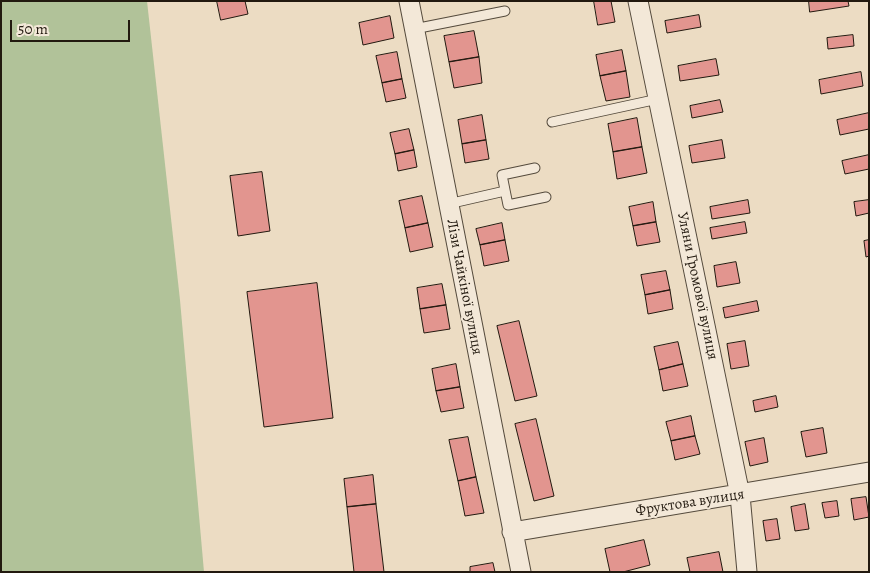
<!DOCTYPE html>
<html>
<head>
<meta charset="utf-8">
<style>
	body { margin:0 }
	#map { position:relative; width:870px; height:573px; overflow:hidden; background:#ecdcc3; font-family:Alegreya,serif }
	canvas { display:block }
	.frame { position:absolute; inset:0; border:2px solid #22190f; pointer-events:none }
	.scale { position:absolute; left:10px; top:20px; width:120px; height:22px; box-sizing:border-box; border:2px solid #22190f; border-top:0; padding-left:6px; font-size:15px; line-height:18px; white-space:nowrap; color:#22190f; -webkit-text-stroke:4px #f3e8d8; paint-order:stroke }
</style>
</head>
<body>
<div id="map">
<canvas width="870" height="573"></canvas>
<div class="frame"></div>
<div class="scale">50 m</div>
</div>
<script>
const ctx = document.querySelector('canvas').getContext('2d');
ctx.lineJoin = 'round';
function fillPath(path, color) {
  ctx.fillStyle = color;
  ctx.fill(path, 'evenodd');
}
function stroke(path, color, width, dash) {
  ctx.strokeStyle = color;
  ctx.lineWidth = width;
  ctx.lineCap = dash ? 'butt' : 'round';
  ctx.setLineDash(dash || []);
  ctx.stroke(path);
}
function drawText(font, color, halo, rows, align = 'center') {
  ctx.font = font + ' Alegreya,serif';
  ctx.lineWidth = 4;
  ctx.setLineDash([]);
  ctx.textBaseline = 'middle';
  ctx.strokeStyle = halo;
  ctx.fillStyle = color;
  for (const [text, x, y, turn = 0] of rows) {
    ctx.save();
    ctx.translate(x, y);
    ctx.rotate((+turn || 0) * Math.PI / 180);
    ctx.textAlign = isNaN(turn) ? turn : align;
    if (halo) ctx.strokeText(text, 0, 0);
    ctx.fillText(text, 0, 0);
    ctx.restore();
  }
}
const green = new Path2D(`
	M1 1H147L180 300 204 572H1Z`);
const building = new Path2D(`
	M217 1H245L248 14 221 20Z
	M594 1H611L615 22 598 25Z
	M809 1H848L849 6 810 12Z
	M699 15 701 27 667 33 665 21Z
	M390 16 394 38 363 45 359 23Z
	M474 31 479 57 449 62 444 36Z
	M853 35 854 46 828 49 827 38Z
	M622 50 626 71 600 76 596 55Z
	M397 52 402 79 382 83 376 56Z
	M479 57 482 83 454 88 449 62Z
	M716 59 719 75 680 81 678 66Z
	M626 71 630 97 606 101 600 76Z
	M861 72 863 86 821 94 819 80Z
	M402 79 406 98 386 102 382 83Z
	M720 100 723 112 692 118 690 106Z
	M869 113V129L840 135 837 120Z
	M482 115 486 140 462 144 458 120Z
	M637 118 642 147 613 152 608 124Z
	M409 129 414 150 395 154 390 133Z
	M486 140 489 159 465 163 462 144Z
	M722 140 725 158 692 163 689 146Z
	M642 147 647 173 617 179 613 152Z
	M414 150 417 167 398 171 395 154Z
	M869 155V169L845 174 842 161Z
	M262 172 270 231 238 236 230 176Z
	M422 196 428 223 405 228 399 201Z
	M748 200 750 213 712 219 710 207Z
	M869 200V213L856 216 854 202Z
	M653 202 656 222 633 226 629 207Z
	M656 222 660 242 637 246 633 226Z
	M745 222 747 233 712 239 710 228Z
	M428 223 433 247 410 252 405 228Z
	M502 223 505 240 480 245 476 229Z
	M505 240 509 261 484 266 480 245Z
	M869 240V256L866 257 864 241Z
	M736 262 740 283 717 287 714 266Z
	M666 271 670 290 645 295 641 275Z
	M317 283 333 418 264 427 247 292Z
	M442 284 446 305 420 309 417 288Z
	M670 290 673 309 648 314 645 295Z
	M757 301 759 311 725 318 723 308Z
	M446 305 450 329 424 333 420 309Z
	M519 321 537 396 515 401 497 326Z
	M745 341 749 366 731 369 727 344Z
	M678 342 683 364 659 370 654 347Z
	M456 364 460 387 436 391 432 369Z
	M683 364 688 386 663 391 659 370Z
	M460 387 464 408 441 412 436 391Z
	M776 396 778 407 755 412 753 401Z
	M691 416 695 436 671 441 666 422Z
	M536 419 554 496 534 501 515 424Z
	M823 428 827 453 806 457 801 432Z
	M695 436 700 454 675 460 671 441Z
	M468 437 476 477 458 481 449 440Z
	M764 438 768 462 750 466 745 442Z
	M373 475 376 504 347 507 344 479Z
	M476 477 484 513 465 516 458 481Z
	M866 497 869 517 854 520 851 499Z
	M837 501 839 516 825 518 822 503Z
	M376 504 384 572H354L347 507Z
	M805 504 809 529 795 531 791 507Z
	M777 519 780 539 766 541 763 521Z
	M644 540 650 565 623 572H610L605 549Z
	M719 552 723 572H690L687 558Z
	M493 563 495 572H470V567Z`);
const service = new Path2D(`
	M414 29 505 11
	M552 122 658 99
	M535 168 502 175 508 205 546 197
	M448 204 505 191`);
const minor = new Path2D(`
	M409 1 521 572
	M638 1 740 495 747 572
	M512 532 869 472`);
const streetNames = [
	["Уляни Громової вулиця",697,286,78],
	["Лізи Чайкіної вулиця",464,287,79],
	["Фруктова вулиця",690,503,-9]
];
fillPath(green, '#b1c299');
fillPath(building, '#e2958f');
stroke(building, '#22190f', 1);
stroke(service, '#544a3c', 11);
stroke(minor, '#544a3c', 21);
stroke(service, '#f3e8d8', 9);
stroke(minor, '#f3e8d8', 19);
drawText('15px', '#22190f', '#f3e8d8', streetNames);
</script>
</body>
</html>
